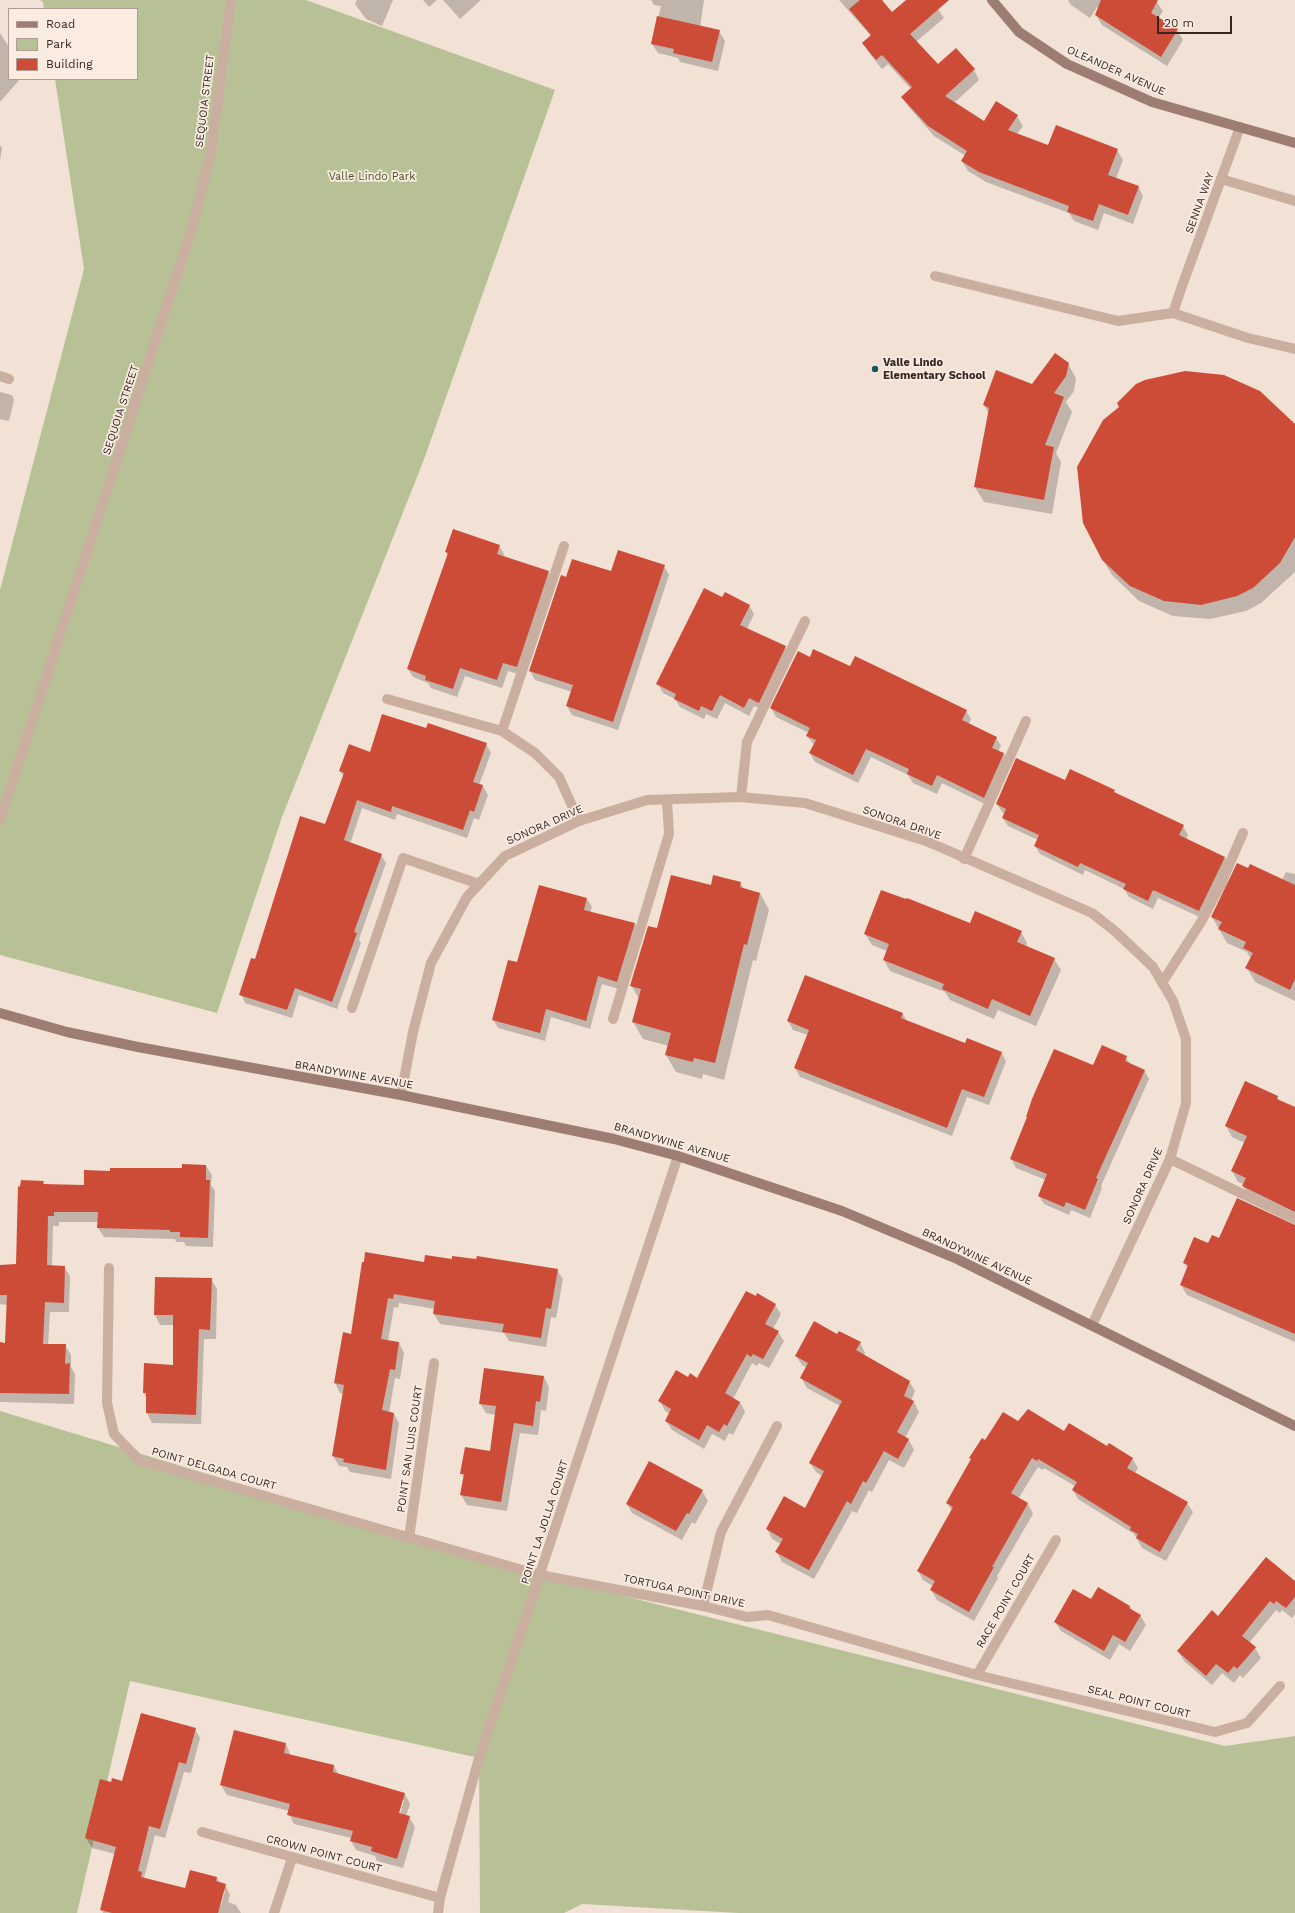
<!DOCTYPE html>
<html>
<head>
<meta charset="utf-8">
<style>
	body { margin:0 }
	#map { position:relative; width:1295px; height:1913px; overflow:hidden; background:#f2e1d5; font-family:"Work Sans",sans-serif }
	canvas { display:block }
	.legend { position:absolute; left:8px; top:8px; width:130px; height:72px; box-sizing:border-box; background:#faece1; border:1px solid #ab9d95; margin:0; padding:5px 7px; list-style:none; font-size:12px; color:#342724 }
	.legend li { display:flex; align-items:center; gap:8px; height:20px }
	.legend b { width:20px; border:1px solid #ab9d95 }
	.scale { position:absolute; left:1157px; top:16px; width:75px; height:18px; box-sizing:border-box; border:2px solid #342724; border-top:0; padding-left:5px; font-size:12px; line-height:14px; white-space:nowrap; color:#342724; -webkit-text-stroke:3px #faece1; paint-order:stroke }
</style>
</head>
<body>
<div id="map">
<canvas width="1295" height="1913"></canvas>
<ul class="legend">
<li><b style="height:5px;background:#9d7d73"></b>Road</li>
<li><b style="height:11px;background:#b7c195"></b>Park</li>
<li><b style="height:11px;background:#cd4c38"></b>Building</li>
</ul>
<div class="scale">20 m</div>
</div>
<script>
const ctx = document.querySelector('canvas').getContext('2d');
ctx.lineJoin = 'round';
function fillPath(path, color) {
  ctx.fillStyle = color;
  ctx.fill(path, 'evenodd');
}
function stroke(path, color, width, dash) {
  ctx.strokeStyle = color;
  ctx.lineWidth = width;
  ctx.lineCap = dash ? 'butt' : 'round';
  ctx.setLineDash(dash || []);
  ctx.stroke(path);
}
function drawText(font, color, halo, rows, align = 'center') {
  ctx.font = font + ' "Work Sans",sans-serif';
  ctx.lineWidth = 3.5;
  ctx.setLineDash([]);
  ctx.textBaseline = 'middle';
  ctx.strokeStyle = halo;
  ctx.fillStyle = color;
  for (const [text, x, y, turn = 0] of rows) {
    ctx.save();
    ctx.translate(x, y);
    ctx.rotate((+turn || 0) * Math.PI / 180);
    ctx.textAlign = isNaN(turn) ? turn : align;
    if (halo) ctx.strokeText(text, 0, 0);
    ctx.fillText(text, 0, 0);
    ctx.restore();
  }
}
const green = new Path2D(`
	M40 0H306L555 90 423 462 282 817 217 1013 0 955V590L84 269 55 79H137V9H44L43 2Z
	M0 1411 540 1575 1225 1746 1295 1736V1913H739L582 1904 564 1913H480L479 1758 130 1681 77 1913H0Z`);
const shadow = new Path2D(`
	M357 0H393L382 26 366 19 355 4Z
	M423 0H437L429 7Z
	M443 0H481L460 19Z
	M651 0H704L700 27 719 31 725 41 718 71 680 62 678 58 658 53 652 44 661 6 654 5Z
	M839 0H880L892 13 907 0H932L944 18 916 42 938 66 974 70 979 80 954 103 984 122 1017 116 1023 126 1017 134 1049 146 1117 150 1123 160 1116 178 1138 186 1143 196 1133 224 1104 213 1098 230 1074 221 1069 213 986 182 968 171 962 161 966 156 934 136 908 106 902 97 911 89 888 64 882 69 869 53 863 43 871 36Z
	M1068 0H1155L1163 11 1158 19 1177 30 1183 40 1167 66 1102 25 1096 15 1099 8 1097 7 1090 18 1071 5Z
	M0 33 9 47V79H20L0 102Z
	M0 145 2 148 0 161Z
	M1068 364 1076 378 1074 391 1066 402 1072 412 1056 453 1061 462 1052 514 984 502 975 487 989 414 984 405 1033 386Z
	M0 392 12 395 14 400 9 421 0 419Z
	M1295 425V572L1261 603 1246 611 1210 619 1173 616 1139 601 1112 575 1103 560Z
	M499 546 504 554 503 557 548 572 553 580 521 675 508 671 502 688 465 676 457 697 431 688 428 683 413 677 408 669 448 555 446 552Z
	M664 566 669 575 618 730 572 715 567 706 572 692 535 680 530 671 567 578Z
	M723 598 749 605 754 614 747 629 785 647 790 655 764 711 754 706 749 716 725 703 717 719 706 714 704 719 680 707 675 699 663 693 658 684Z
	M810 658 850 668 966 711 971 719 969 724 996 738 1001 746 998 752 1004 754 1009 762 989 806 942 783 937 794 913 783 908 775 871 757 858 783 815 762 810 753 814 745 807 736 809 733 776 717 771 708Z
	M427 730 486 744 491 753 479 785 483 786 488 795 479 820 474 818 467 838 397 814 395 820 362 808 350 844 381 855 386 863 359 939 361 943 337 1009 299 995 292 1018 245 1003 241 994 255 961 326 826 344 777 340 771 371 753Z
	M1065 781 1183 826 1188 835 1186 840 1225 858 1230 866 1204 919 1158 898 1153 909 1129 897 1124 889 1085 870 1083 875 1040 854 1035 846 1038 840 1008 826 1003 818 1005 814 1002 812 997 804Z
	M1248 869 1282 880 1286 872 1295 874V1001L1255 982 1247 968 1251 959 1247 952 1227 943 1212 917Z
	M740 883 744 889 760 893 769 910 756 961 753 960 724 1080 703 1074 702 1079 676 1072 666 1055 669 1046 643 1039 633 1022 639 999 631 985 657 929 711 886Z
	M587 899 592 907 590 913 635 924 640 932 622 990 602 984 590 1029 551 1017 545 1041 498 1028 493 1019 518 964Z
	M971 924 1021 932 1027 943 1026 947 1054 959 1061 970 1036 1026 998 1010 994 1019 950 1000 945 992 890 971 884 960 887 951 872 945 865 934Z
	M903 1014 907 1022 965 1044 1001 1052 1006 1061 989 1105 967 1097 952 1136 800 1077 795 1068 808 1035 793 1030 788 1021Z
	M1126 1057 1130 1064 1144 1070 1149 1079 1101 1186 1102 1188 1090 1218 1071 1210 1069 1215 1044 1204 1039 1196 1046 1180 1016 1168 1011 1159 1028 1119 1027 1116Z
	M1277 1097 1280 1102 1295 1108V1219L1250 1197 1243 1186 1244 1184 1238 1182 1232 1171 1245 1143 1232 1137 1226 1126Z
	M206 1166 212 1175 211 1185 215 1191 213 1247 186 1246 184 1242H176L175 1239 104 1237 98 1228V1222H59V1226H53L52 1266 64 1267 70 1276 69 1312H50L48 1345H65L71 1355V1367L75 1374 74 1404 0 1402V1344H6L7 1305 0 1304V1266L17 1265 43 1182 45 1185 85 1186 112 1172 183 1169Z
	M1295 1226V1342L1187 1295 1181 1285 1188 1269 1184 1263 1209 1244 1220 1239Z
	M453 1260 557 1270 563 1279 556 1318 551 1317 546 1347 509 1341 504 1333 440 1324 434 1314 435 1309 399 1303 398 1308 394 1307 388 1341 399 1343 404 1353 400 1379 395 1378 389 1413 394 1414 399 1423 391 1479 350 1472 347 1467 339 1466 333 1456 344 1394 340 1393 335 1383 344 1334 352 1335 363 1263H425Z
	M156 1278 211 1279 217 1289 216 1339H204L201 1424 152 1423 147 1413V1398L144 1393 174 1366V1325H160L155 1315Z
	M775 1305 781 1314 773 1329 778 1332 784 1341 769 1368 759 1363 757 1366 752 1363 733 1399 740 1402 745 1412 733 1435 729 1433 725 1441 712 1434 704 1449 672 1430 666 1421 670 1414 665 1411 660 1401 688 1378 698 1379Z
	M837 1335 860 1343 865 1353 864 1356 909 1381 915 1391 911 1401 914 1402 919 1412 905 1438 909 1440 914 1450 904 1468 889 1460 872 1492 869 1490 857 1513 852 1511 814 1579 782 1562 777 1552 781 1544 772 1539 767 1529 806 1509 822 1476 816 1472 810 1463 840 1406 807 1388 801 1378 807 1368 802 1365 796 1356Z
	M544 1377 549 1387 546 1411 541 1410 538 1435 520 1433 507 1511 467 1505 461 1495 464 1478 461 1473 491 1452 496 1415 486 1413 480 1403Z
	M1018 1423 1064 1432 1132 1458 1138 1468 1135 1473 1187 1503 1193 1512 1166 1561 1142 1548 1134 1534 1078 1499 1073 1490 1075 1486 1044 1468 1043 1470 1038 1467 1018 1499 1028 1504 1033 1514 997 1576 998 1578 974 1621 937 1600 931 1590 933 1586 923 1580 918 1571 952 1511 947 1503 985 1441Z
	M702 1491 708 1501 695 1524 692 1522 682 1540 632 1513 627 1504Z
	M1295 1582V1614L1292 1618 1282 1610 1280 1613 1276 1610 1249 1643 1255 1648 1261 1658 1243 1678 1240 1675 1234 1683 1222 1673 1212 1685 1184 1661 1178 1651 1218 1617Z
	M1091 1600 1130 1606 1132 1611 1140 1615 1146 1625 1130 1651 1119 1644 1110 1660 1061 1631 1055 1622Z
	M195 1729 200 1738 191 1773 184 1772 165 1838 155 1835 144 1878 186 1889 217 1878 220 1884 225 1885 230 1895 228 1902 236 1905 241 1913H103L102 1910 115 1854 92 1848 86 1838 111 1783 123 1782ZM223 1891H225L221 1905 219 1904Z
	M286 1744 291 1756 334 1766 339 1775 405 1794 410 1804 406 1816 409 1817 415 1827 403 1868 377 1861 375 1856 356 1850 351 1841V1838L294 1824 289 1814V1811L227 1795 221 1785ZM402 1800H404L399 1818H397Z`);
const building = new Path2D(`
	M860 0H882L892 12 906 0H949L910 34 938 64 956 48 975 69 945 96 984 121 996 101 1018 115 1008 130 1048 145 1056 125 1118 149 1108 175 1139 186 1128 215 1099 204 1093 221 1067 212 1069 206 979 172 961 161 967 151 928 126 901 97 912 87 882 55 876 60 862 43 871 35 849 9Z
	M1101 0H1158L1151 13 1178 29 1161 57 1095 15Z
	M657 16 720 30 712 62 673 53 674 49 651 44Z
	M1055 353 1069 363 1066 376 1054 393 1064 397 1045 445 1054 447 1044 500 974 487 989 408 983 405 996 370 1032 384Z
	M1185 371 1224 375 1260 391 1295 424V537L1280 563 1253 588 1237 596 1201 605 1164 601 1130 586 1102 560 1083 523 1077 467 1103 420 1119 407 1117 403 1136 384 1145 380Z
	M453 529 500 545 497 554 549 571 517 667 503 663 497 680 460 668 453 689 425 680 426 676 407 669 448 553 445 552Z
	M618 550 665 565 613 722 566 706 573 685 529 671 561 575 566 577 572 559 611 571Z
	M704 588 722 597 725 592 750 605 740 625 786 646 759 703 749 698 744 708 720 695 712 711 701 706 699 711 674 699 676 694 656 684Z
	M813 649 850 666 855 656 967 710 962 720 997 737 992 748 1004 753 984 798 937 775 932 786 907 774 909 769 866 749 853 775 809 753 816 740 806 736 810 728 770 708 798 651 810 657Z
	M382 714 426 728 428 723 487 743 473 782 483 785 474 812 470 810 463 830 392 806 391 812 357 800 344 840 382 854 354 932 357 933 332 1002 295 988 287 1010 239 995 251 958 255 959 300 816 325 824 344 773 339 771 349 744 370 752Z
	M1016 758 1065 780 1070 769 1115 790 1114 792 1184 825 1179 835 1225 857 1199 911 1153 890 1148 901 1123 889 1126 884 1080 863 1078 867 1034 846 1039 835 1002 818 1006 809 996 804Z
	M1237 863 1248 868 1250 864 1295 885V979L1290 990 1245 968 1253 953 1243 948 1246 942 1218 929 1222 922 1211 917Z
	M671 875 711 885 713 875 741 882 740 887 760 893 747 945 744 944 715 1063 694 1058 693 1062 665 1055 671 1033 632 1022 641 989 630 986 648 926 657 928Z
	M539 885 587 898 584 910 635 923 617 982 598 976 586 1021 546 1009 540 1033 492 1020 508 960 517 962Z
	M881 890 906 899 907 898 970 923 975 911 1022 931 1017 942 1055 958 1030 1016 992 999 988 1009 942 989 944 984 883 960 889 944 864 934Z
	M805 975 903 1013 901 1018 965 1043 967 1038 1002 1052 984 1097 962 1089 947 1128 794 1068 809 1030 787 1021Z
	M1102 1045 1127 1056 1125 1061 1145 1070 1096 1178 1098 1179 1085 1210 1066 1202 1064 1207 1038 1196 1047 1174 1010 1159 1027 1117H1026L1032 1099 1054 1049 1093 1065Z
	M1245 1081 1278 1096 1277 1099 1295 1107V1212L1242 1186 1246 1178 1231 1171 1247 1136 1225 1126Z
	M182 1164 206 1165V1180H210L208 1238 180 1237V1232H170V1230L97 1228 98 1212H54V1216H48L47 1265 65 1266 64 1303 45 1302 43 1344H66L65 1364 70 1363 69 1394 0 1393V1342L5 1343 7 1295H0V1265L16 1264 18 1186 20 1187 21 1180 44 1181 43 1184 84 1185V1170L110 1171V1168H182Z
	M1237 1198 1295 1225V1334L1180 1285 1188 1265 1183 1263 1194 1237 1208 1243 1212 1235 1219 1238Z
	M365 1252 424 1262 425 1255 452 1259V1256L476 1259 477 1256 558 1269 551 1309 546 1308 541 1338 502 1332 504 1324 433 1314 435 1301 394 1294 393 1299 388 1298 381 1339 399 1342 395 1370 390 1369 382 1410 394 1413 386 1470 343 1462 344 1459 332 1456 344 1385 334 1383 343 1332 351 1334 362 1262H364Z
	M155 1277 212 1278 210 1330 199 1329 196 1415 146 1413V1393H143L144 1363 173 1365V1315H154Z
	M746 1291 756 1296 757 1293 776 1304 765 1324 779 1331 763 1359 753 1354 751 1357 747 1354 725 1393 740 1402 727 1426 724 1424 719 1432 707 1425 699 1440 665 1421 671 1409 658 1401 676 1370 688 1377 690 1373 697 1378Z
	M814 1321 837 1334 839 1331 861 1342 856 1350 910 1381 904 1396 914 1401 897 1432 909 1439 898 1459 884 1451 866 1483 863 1481 851 1504 847 1501 809 1570 775 1552 783 1539 766 1529 784 1496 805 1508 824 1471 809 1463 842 1401 800 1378 808 1363 795 1356Z
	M484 1368 544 1376 540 1402 536 1401 533 1426 514 1423 501 1502 460 1495 464 1474H460L465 1447 490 1451 496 1406 479 1404Z
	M1028 1409 1064 1431 1069 1423 1107 1446 1109 1443 1133 1458 1127 1468 1188 1502 1160 1552 1136 1538 1138 1534 1130 1530 1131 1527 1072 1490 1077 1482 1038 1459 1037 1461 1032 1458 1011 1493 1028 1503 992 1567H994L969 1612 930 1590 935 1581 917 1571 953 1507 946 1503 971 1459 969 1458 982 1438 985 1440 1003 1412 1018 1421Z
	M649 1461 703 1490 689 1514 687 1513 676 1531 626 1504Z
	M1266 1557 1295 1581V1597L1286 1608 1276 1601 1274 1604 1270 1601 1242 1636 1256 1647 1237 1669 1234 1666 1228 1673 1216 1664 1206 1676 1177 1651 1212 1610 1218 1616Z
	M1098 1587 1130 1606 1129 1608 1141 1615 1125 1642 1113 1635 1104 1651 1054 1622 1073 1589 1091 1599Z
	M141 1713 196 1728 186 1764 179 1762 160 1829 149 1826 138 1871 142 1872 141 1877 185 1888 190 1870 217 1877 216 1881 226 1884 218 1913H112L100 1910 116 1847 85 1838 100 1779 111 1782 112 1778 122 1781Z
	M234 1730 286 1743 284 1753 334 1765 333 1772 405 1793 399 1813 410 1816 397 1859 371 1851 372 1847 350 1841 353 1831 287 1815 290 1804 220 1785Z`);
const lane = new Path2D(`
	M1221 179 1295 201
	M935 276 1118 321 1173 313 1248 338 1295 349
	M1173 313 1182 286
	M0 376 9 379
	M387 699 502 731 535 753 559 777 579 821
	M502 731 564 546
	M741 797 747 742 805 621
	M964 859 1026 721
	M1162 983 1201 922 1220 886 1243 833
	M352 1008 403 858 479 884
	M613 1019 669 834 667 800
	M1170 1159 1295 1219`);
const street = new Path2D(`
	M1182 286 1240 127
	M0 820 192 228 211 152 231 0
	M401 1095 413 1032 431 963 467 897 505 856 579 821 647 800 740 797 805 803 926 841 1092 913 1116 932 1153 967 1173 1001 1186 1039V1103L1170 1159 1092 1325
	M109 1268 107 1403 114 1434 139 1460 540 1575 703 1606 747 1617 768 1615 977 1675 1215 1732 1247 1723 1280 1686
	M409 1538 434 1363
	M703 1606 721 1532 777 1426
	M977 1675 1056 1540
	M202 1832 440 1898
	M274 1913 292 1858
	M438 1913 440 1898 479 1758 678 1156`);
const secondary = new Path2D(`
	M992 0 1019 32 1067 64 1152 102 1295 143
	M0 1013 67 1032 138 1047 401 1095 614 1139 678 1156 842 1211 957 1259 1295 1426`);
const markers = [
	[875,369,4,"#185754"]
];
const streetNames = [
	["OLEANDER AVENUE",1116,71,24],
	["SEQUOIA STREET",205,101,-83],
	["SENNA WAY",1200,203,-70],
	["SEQUOIA STREET",121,410,-72],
	["SONORA DRIVE",902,823,19],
	["SONORA DRIVE",545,825,-24],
	["BRANDYWINE AVENUE",354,1075,10],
	["BRANDYWINE AVENUE",672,1143,16],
	["SONORA DRIVE",1143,1186,-66],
	["BRANDYWINE AVENUE",977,1257,25],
	["POINT SAN LUIS COURT",410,1449,-82],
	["POINT DELGADA COURT",214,1469,16],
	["POINT LA JOLLA COURT",545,1522,-72],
	["TORTUGA POINT DRIVE",684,1591,12],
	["RACE POINT COURT",1006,1601,-60],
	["SEAL POINT COURT",1139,1702,14],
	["CROWN POINT COURT",324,1854,15]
];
const parkNames = [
	["Valle Lindo Park",372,177]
];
const poiNames = [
	["Valle Lindo",883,363],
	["Elementary School",883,376]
];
fillPath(green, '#b7c195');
fillPath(shadow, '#0003');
fillPath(building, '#cd4c38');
stroke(lane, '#caafa1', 10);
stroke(street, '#caafa1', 10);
stroke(secondary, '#9d7d73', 10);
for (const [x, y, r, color] of markers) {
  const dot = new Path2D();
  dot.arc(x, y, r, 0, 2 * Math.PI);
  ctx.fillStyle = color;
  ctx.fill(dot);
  stroke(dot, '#faece1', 1.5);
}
drawText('11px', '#342724', '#faece1', streetNames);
drawText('11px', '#485327', '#faece1', parkNames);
drawText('bold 11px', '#342724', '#faece1', poiNames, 'left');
</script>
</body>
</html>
